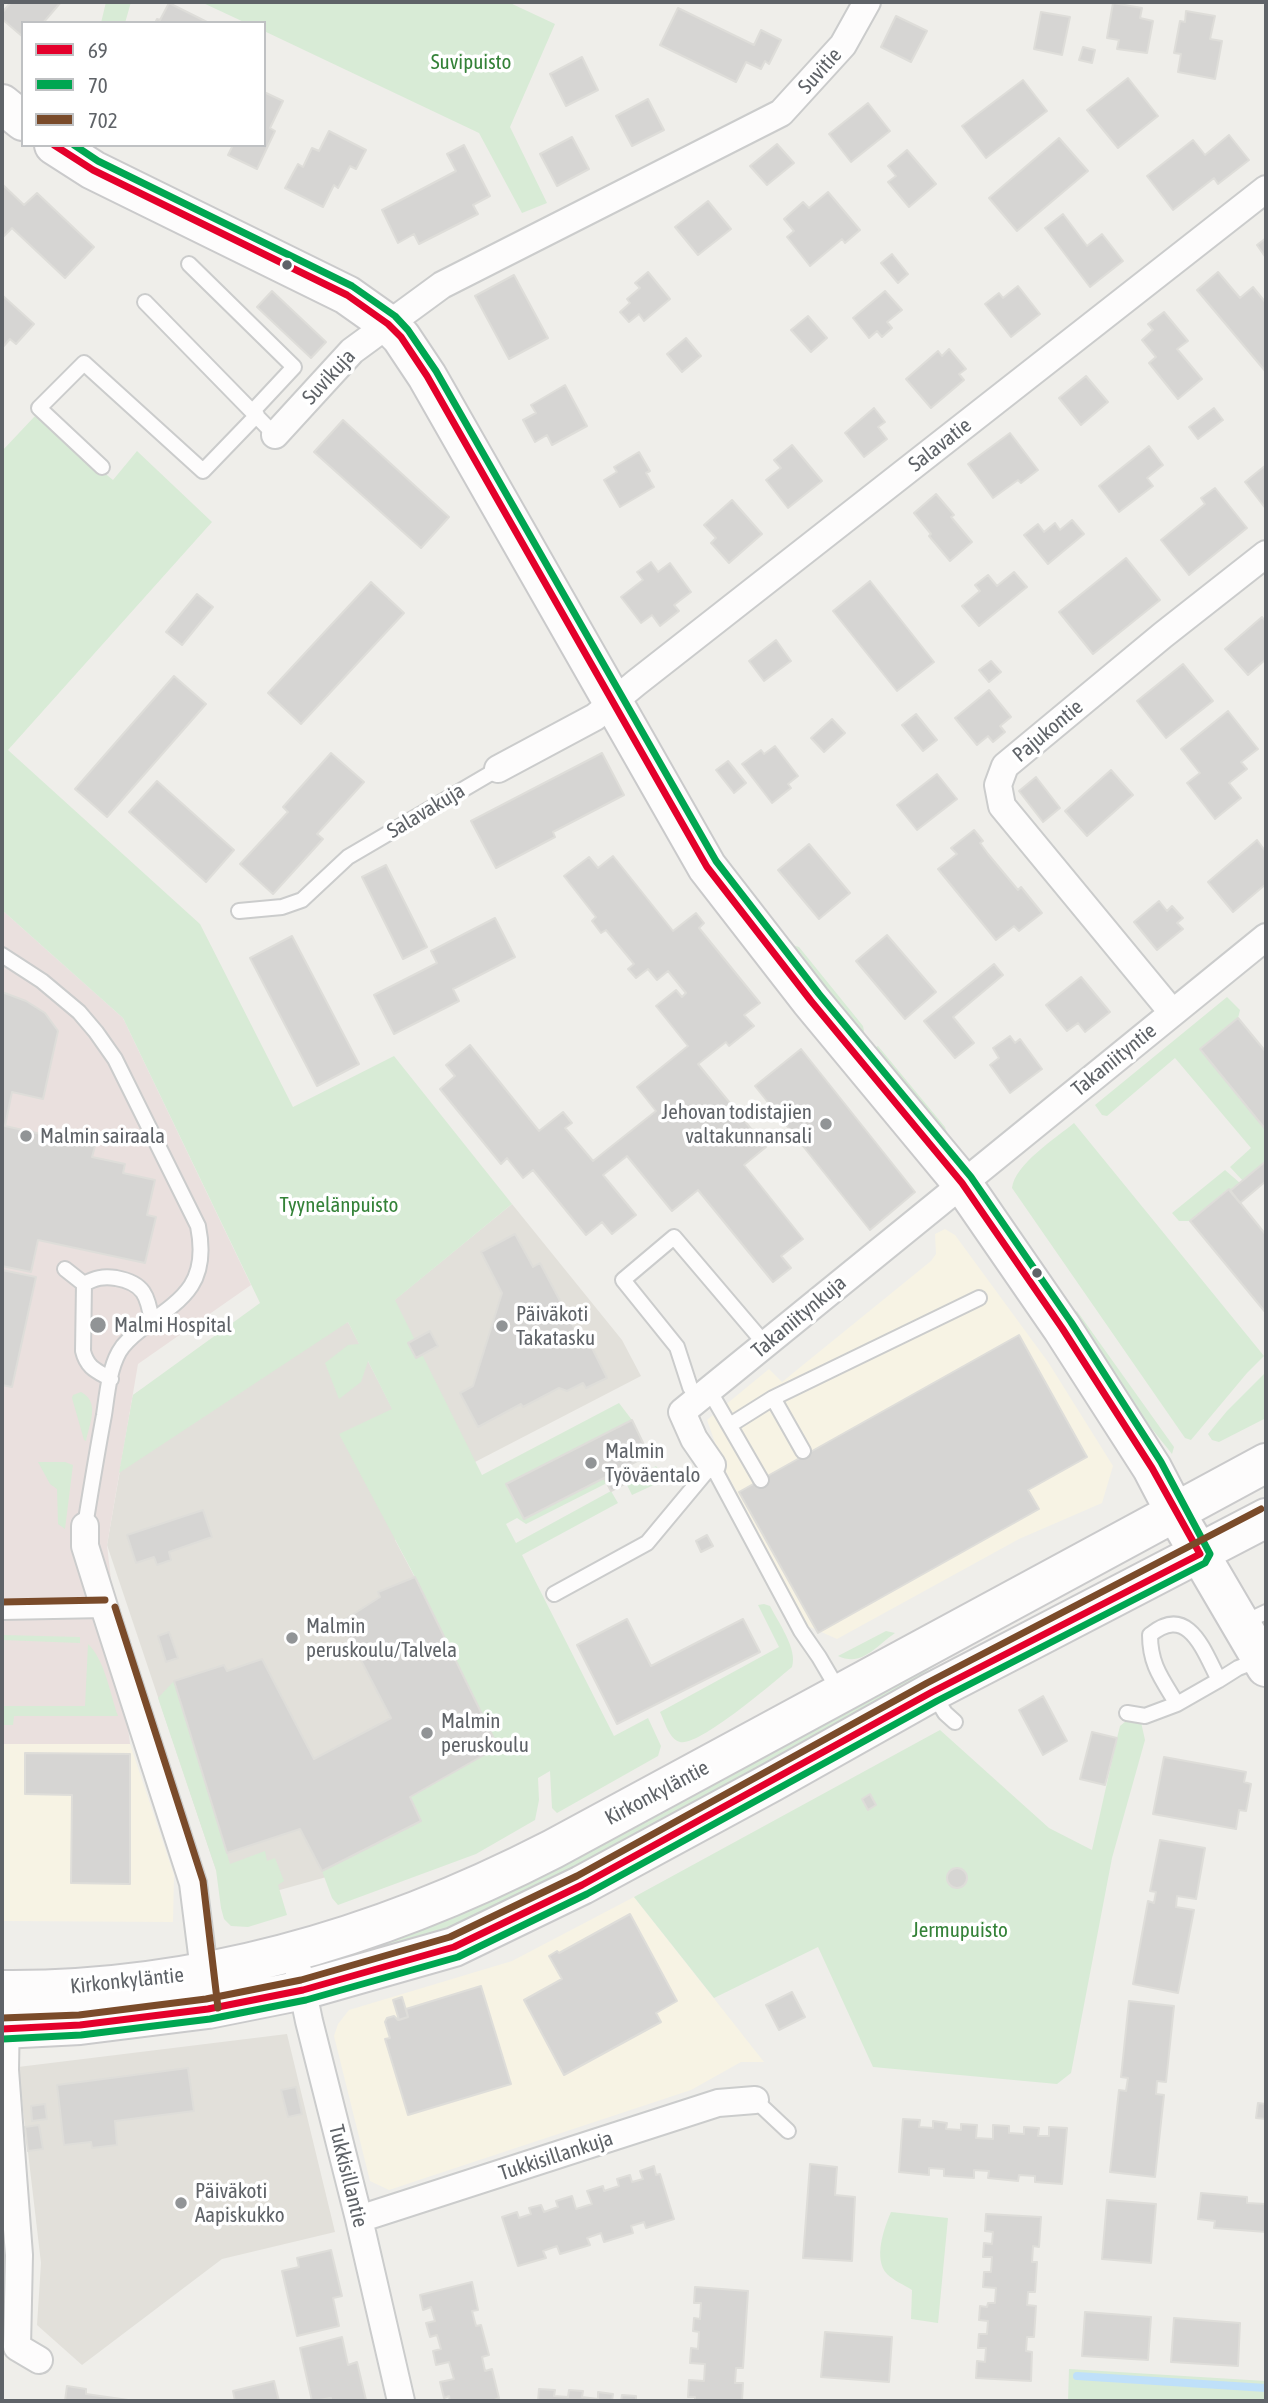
<!DOCTYPE html>
<html>
<head>
<meta charset="utf-8">
<style>
	body { margin:0 }
	#map { position:relative; width:1268px; height:2403px; overflow:hidden; background:#efeeea; font-family:"Asap Condensed",sans-serif }
	canvas { display:block }
	.frame { position:absolute; inset:0; border:4px solid #5f6368; pointer-events:none }
	.legend { position:absolute; left:21px; top:21px; width:245px; height:126px; box-sizing:border-box; background:#fff; border:2px solid #bfc1c3; margin:0; padding:9px 12px; list-style:none; font-size:21px; color:#5f6368 }
	.legend li { display:flex; align-items:center; gap:14px; height:35px }
	.legend b { width:35px; border:2px solid #bfc1c3 }
</style>
</head>
<body>
<div id="map">
<canvas width="1268" height="2403"></canvas>
<div class="frame"></div>
<ul class="legend">
<li><b style="height:9px;background:#e4002b"></b>69</li>
<li><b style="height:9px;background:#00a651"></b>70</li>
<li><b style="height:9px;background:#7a4b2a"></b>702</li>
</ul>
</div>
<script>
const ctx = document.querySelector('canvas').getContext('2d');
ctx.lineJoin = 'round';
function fillPath(path, color) {
  ctx.fillStyle = color;
  ctx.fill(path, 'evenodd');
}
function stroke(path, color, width, dash) {
  ctx.strokeStyle = color;
  ctx.lineWidth = width;
  ctx.lineCap = dash ? 'butt' : 'round';
  ctx.setLineDash(dash || []);
  ctx.stroke(path);
}
function drawText(font, color, halo, rows, align = 'center') {
  ctx.font = font + ' "Asap Condensed",sans-serif';
  ctx.lineWidth = 7;
  ctx.setLineDash([]);
  ctx.textBaseline = 'middle';
  ctx.strokeStyle = halo;
  ctx.fillStyle = color;
  for (const [text, x, y, turn = 0] of rows) {
    ctx.save();
    ctx.translate(x, y);
    ctx.rotate((+turn || 0) * Math.PI / 180);
    ctx.textAlign = isNaN(turn) ? turn : align;
    if (halo) ctx.strokeText(text, 0, 0);
    ctx.fillText(text, 0, 0);
    ctx.restore();
  }
}
const commercial = new Path2D(`
	M945 1229 955 1235 1048 1362 1113 1466 1102 1503 1019 1539 837 1639 808 1626 724 1468 707 1420 769 1369 782 1382 931 1261 936 1254 935 1234Z
	M2 1744H130L174 1875 173 1922 2 1921Z
	M634 1897 764 2062H741L691 2090 389 2190 370 2181 334 2036 338 2024 349 2010 512 1961Z`);
const education = new Path2D(`
	M512 1204 622 1340 641 1376 475 1462 462 1458 387 1306Z
	M348 1322 393 1410 395 1540 525 1785 384 1861 233 1903 216 1870 107 1545 133 1395 158 1378Z
	M287 2034 335 2232 222 2259 82 2365 37 2325 41 2263 18 2067Z`);
const medical = new Path2D(`
	M2 910 123 1018 251 1285 138 1364 107 1545 130 1744H2Z`);
const green = new Path2D(`
	M106 2H131L125 23H101Z
	M201 2H508L555 24 510 127 547 203 522 213 479 133 264 31V23H246Z
	M35 416 113 480 137 451 212 522 8 750 200 924 293 1107 394 1056 512 1204 395 1300 482 1475 619 1403 632 1420 506 1484 524 1519 604 1478 607 1483 526 1524 517 1518 506 1524 516 1543 611 1491 618 1503 522 1555 614 1736 648 1718 661 1746 658 1756 557 1813 552 1808 550 1771 538 1778 539 1800 535 1820 476 1854 338 1905 332 1898 322 1871 421 1821 410 1797 498 1747 415 1577 339 1434 392 1409 368 1361 361 1382 339 1399 325 1363 348 1345 359 1344 348 1322 119 1473 133 1395 260 1303 123 1018 2 910V451Z
	M792 945 799 947 863 1026 864 1031 860 1035 789 947Z
	M1227 997 1240 1010 1238 1018 1201 1049 1266 1130V1161L1243 1181 1230 1167 1251 1148 1175 1058 1107 1116 1102 1115 1095 1105Z
	M878 1046 945 1127 947 1133 943 1137 872 1049Z
	M1074 1123 1264 1356 1247 1373 1191 1440 1185 1438 1012 1188C1014 1165 1056 1138 1074 1123Z
	M1225 1170 1240 1183 1230 1191 1228 1189 1190 1221H1179L1172 1213Z
	M1077 1311 1174 1447 1172 1454 1115 1383 1072 1315Z
	M1266 1372V1418L1219 1442 1212 1440 1208 1434 1227 1411Z
	M81 1392C100 1402 90 1422 86 1441L84 1440 72 1398 73 1395Z
	M38 1462H65L73 1465 65 1529 58 1524 57 1489 50 1484Z
	M656 1466 663 1476 658 1483 632 1495 626 1483Z
	M764 1604 770 1606C778 1622 798 1649 792 1667 775 1681 699 1747 680 1742 669 1739 665 1722 660 1712L779 1647 758 1605Z
	M886 1631 895 1633C875 1647 862 1667 838 1656Z
	M3 1635 80 1637V1643L2 1640Z
	M88 1644C105 1660 110 1694 118 1716H14L13 1725H2V1706H85Z
	M937 1656 940 1662 844 1728 518 1903 380 1954 376 1940Z
	M174 1681 230 1864 265 1851 267 1861 275 1858 284 1881 278 1885 287 1915 248 1927 231 1926 224 1919 221 1908 216 1870 158 1698Z
	M1126 1721 1141 1722 1145 1740 1112 1858 1071 2073 1057 2084 873 2067 818 1947 714 1998 634 1897 940 1730 1049 1828 1092 1850 1117 1738 1120 1726Z
	M891 2212 948 2218 938 2323 911 2319 912 2290C904 2285 893 2280 887 2274 873 2259 884 2228 891 2212Z
	M1069 2369 1266 2381V2401H1068Z`);
const stream = new Path2D(`
	M1077 2376 1266 2388`);
const building = new Path2D(`
	M11 2H61L43 23H23V37L2 19V13Z
	M169 3 209 23H155L157 19 160 20Z
	M1113 3 1142 8 1140 18 1153 21 1147 53 1117 49 1119 40 1107 38Z
	M678 8 754 45 761 30 781 40 769 64 765 61 761 69 746 62 736 82 660 45Z
	M1186 11 1215 16 1210 39 1222 41 1215 79 1178 72 1181 54 1174 53 1180 21 1185 22Z
	M1041 12 1070 17 1062 55 1034 49Z
	M896 16 927 31 911 62 881 47Z
	M1083 47 1095 50 1092 63 1079 60Z
	M582 57 598 90 566 106 550 74Z
	M1128 78 1158 116 1118 148 1087 110Z
	M1023 80 1047 111 986 158 962 126Z
	M264 92 283 101 270 128 275 131 257 169 228 155 233 145H264Z
	M648 99 664 130 632 146 616 116Z
	M868 103 890 131 851 162 829 134Z
	M329 131 366 150 356 169 350 166 338 188 334 185 323 207 285 188 298 164 303 167 312 148 319 151Z
	M1229 135 1249 160 1218 184 1214 178 1173 210 1147 176 1193 140 1205 155Z
	M572 137 589 169 557 186 540 154Z
	M1059 138 1088 171 1017 231 989 198Z
	M777 144 794 163 767 185 750 166Z
	M464 145 490 196 473 205 478 214 419 244 414 234 398 243 382 210 456 171 447 154Z
	M907 150 936 184 909 207 888 182 896 176 888 166Z
	M2 184 24 205 37 193 94 247 65 278 12 228 2 238Z
	M828 192 860 230 845 243 842 239 810 266 787 237 794 231 784 219 803 202 809 208Z
	M708 201 731 229 698 255 675 227Z
	M1063 214 1087 246 1102 234 1123 261 1090 287 1045 228Z
	M1266 238V258L1257 245Z
	M892 254 908 274 898 283 881 263Z
	M648 272 670 299 644 321 639 314 629 322 620 312 630 303 627 299 640 288 635 283Z
	M1218 272 1240 298 1253 287 1266 303V372L1197 290Z
	M514 275 548 338 509 359 475 296Z
	M1018 286 1040 314 1011 337 985 304 999 293 1003 298Z
	M272 291 326 342 311 358 257 307Z
	M885 291 902 310 887 322 892 328 882 337 877 331 869 338 853 318Z
	M2 295 34 324 16 344 10 339 2 348Z
	M1164 312 1188 341 1177 349 1202 379 1178 399 1149 363 1156 357 1142 340 1153 330 1148 324Z
	M808 316 827 338 811 352 791 330Z
	M686 338 701 356 682 372 667 354Z
	M949 349 966 369 959 374 964 380 931 408 906 379 938 351 942 356Z
	M1086 376 1108 402 1081 425 1059 398Z
	M565 385 587 426 552 445 547 435 535 442 523 420 536 413 531 405Z
	M874 408 885 422 878 427 887 439 864 457 845 433Z
	M1214 408 1223 420 1198 439 1189 427Z
	M343 420 449 517 421 548 314 452Z
	M1010 433 1038 470 1021 483 1018 480 993 498 968 464Z
	M792 445 822 481 788 508 766 480 781 468 774 460Z
	M1149 446 1163 465 1147 478 1153 486 1119 512 1099 486Z
	M639 452 650 471 646 473 654 487 620 507 604 480 617 472 614 467Z
	M1266 465V509L1245 482Z
	M1215 488 1247 528 1189 575 1161 540 1205 504 1201 498Z
	M936 494 954 515 951 517 972 542 950 561 929 536 931 534 914 513Z
	M732 500 762 534 729 563 711 543 716 538 704 525Z
	M1072 520 1084 534 1048 564 1024 535 1038 524 1044 532 1055 523 1060 530Z
	M1126 558 1160 600 1093 654 1059 612Z
	M651 562 658 572 670 563 691 592 674 605 679 611 660 626 652 615 641 623 621 597 643 580 637 572Z
	M1014 572 1027 587 979 626 962 606 980 591 975 585 988 575 997 586Z
	M870 581 934 662 897 691 833 611Z
	M371 582 404 613 301 724 268 693Z
	M197 594 213 607 182 645 166 632Z
	M1262 617 1266 622V659L1248 675 1225 649Z
	M776 640 791 661 764 681 749 661Z
	M991 661 1001 672 989 682 979 670Z
	M1183 664 1213 701 1166 738 1137 701Z
	M174 676 206 704 107 817 75 789Z
	M989 690 1011 717 1000 726 1005 732 993 742 988 736 977 745 955 718Z
	M1228 711 1258 749 1241 762 1247 769 1229 783 1241 798 1215 819 1187 783 1200 773 1181 749Z
	M916 714 937 740 923 751 902 725Z
	M832 719 845 733 824 752 811 738Z
	M775 746 798 776 788 784 791 788 772 803 742 764 761 750 764 754Z
	M331 753 364 782 317 834 323 839 273 894 240 864 288 812 283 807Z
	M602 753 624 795 553 832 555 837 496 868 471 821Z
	M728 761 746 783 734 793 716 770Z
	M1111 770 1133 795 1087 836 1065 811Z
	M937 774 957 799 917 830 897 805Z
	M1036 777 1060 808 1043 822 1019 791Z
	M157 781 234 850 206 882 129 812Z
	M974 830 983 841 980 843 988 854 1018 890 1021 887 1042 913 1019 931 1014 926 996 940 938 869 957 854 951 848Z
	M1257 840 1266 852V884L1233 912 1208 882Z
	M809 844 850 893 819 919 778 870Z
	M613 856 673 931 696 913 704 923 699 928 760 1003 744 1015 754 1026 729 1046 726 1042 698 1064 766 1147 744 1165 803 1239 781 1256 791 1268 773 1282 698 1190 672 1211 627 1156 603 1175 636 1215 612 1234 602 1222 586 1235 533 1170 523 1178 507 1158 501 1164 440 1089 455 1076 446 1065 470 1045 539 1131 563 1112 572 1123 565 1128 593 1161 656 1111 637 1087 688 1046 656 1006 676 990 682 997 686 993 668 971 657 980 648 969 636 978 628 969 634 964 606 930 601 933 592 921 596 917 564 876 589 857 598 868Z
	M386 865 427 947 403 959 362 877Z
	M1159 901 1167 911 1172 906 1183 918 1177 923 1183 929 1157 950 1134 922Z
	M495 918 515 957 453 989 459 1001 394 1034 374 995 437 963 431 951Z
	M887 935 936 992 905 1019 856 961Z
	M292 936 359 1064 317 1086 250 958Z
	M994 964 1003 975 953 1017 974 1043 955 1058 924 1021Z
	M1081 977 1110 1012 1085 1032 1078 1023 1067 1031 1046 1005Z
	M2 992 26 1001 45 1013 58 1031 43 1099 12 1092 5 1126 95 1146 92 1157 125 1164 123 1173 155 1180 147 1215 156 1217 145 1263 38 1240 31 1272 2 1266Z
	M1238 1018 1266 1052V1130L1200 1049Z
	M1010 1036 1015 1043 1020 1039 1042 1069 1010 1093 990 1065 999 1058 993 1048Z
	M801 1049 915 1192 870 1230 755 1086Z
	M1266 1161V1181L1240 1203 1230 1191Z
	M1229 1189 1266 1235V1313L1190 1221Z
	M515 1234 533 1267 540 1263 579 1337 585 1334 607 1378 586 1388 583 1383 567 1391 559 1388 523 1407 521 1404 478 1427 460 1393 473 1386 502 1293 481 1252Z
	M2 1270 36 1277 12 1387 2 1385Z
	M430 1331 438 1346 416 1358 408 1343Z
	M1019 1335 1087 1457 1028 1490 1039 1509 818 1633 739 1492Z
	M632 1420 649 1455 524 1519 506 1484Z
	M620 1470 626 1483 611 1491 604 1478Z
	M203 1510 212 1537 169 1552 171 1560 157 1565 154 1557 136 1563 127 1535Z
	M707 1535 713 1546 701 1552 696 1541Z
	M415 1577 498 1747 410 1797 421 1821 322 1871 300 1829 227 1853 174 1681 224 1665 227 1671 262 1659 314 1759 391 1718 341 1622 380 1597 378 1592Z
	M627 1619 651 1666 743 1619 760 1652 617 1724 577 1645Z
	M169 1632 178 1658 166 1662 158 1636Z
	M1043 1696 1067 1741 1043 1755 1019 1710Z
	M1092 1732 1117 1738 1105 1785 1080 1779Z
	M25 1753 130 1754V1884L71 1883 72 1795 25 1794Z
	M1164 1757 1246 1772 1244 1782 1251 1784 1246 1811 1239 1810 1236 1829 1153 1814Z
	M870 1794 876 1805 868 1810 862 1799Z
	M1160 1840 1205 1848 1196 1899 1177 1896 1176 1907 1194 1910 1178 1993 1133 1984 1148 1901 1154 1903 1156 1892 1150 1891Z
	M947 1878a10 10 0 1 1 20 0a10 10 0 1 1-20 0Z
	M630 1914 677 2001 656 2013 661 2022 564 2075 524 2000 562 1979 549 1956 557 1951 559 1953Z
	M481 1986 511 2084 408 2115 385 2039 390 2038 385 2022 387 2018 394 2016 398 2020 408 2017 406 2009Z
	M792 1992 805 2017 779 2030 766 2005Z
	M402 1997 408 2017 399 2020 393 2000Z
	M1129 2001 1174 2006 1166 2082 1157 2081 1156 2094 1164 2095 1155 2177 1110 2172 1119 2090 1126 2091 1128 2078 1121 2077Z
	M188 2068 194 2111 115 2121 117 2145 92 2148 91 2142 64 2145 57 2085Z
	M296 2087 302 2114 288 2117 281 2090Z
	M1258 2103 1266 2104V2119L1256 2118Z
	M45 2104 47 2119 32 2121 31 2106Z
	M903 2119 920 2120 919 2127 933 2128V2121L947 2123 946 2129 961 2130V2124L977 2125 976 2138 993 2139V2125L1009 2126V2133L1024 2134V2127L1039 2128 1038 2136H1049V2127L1067 2128 1062 2184 1035 2182V2176L1019 2175 1018 2181 988 2178 989 2171 974 2170V2178L944 2176V2169L929 2168V2175L899 2172Z
	M39 2125 43 2149 28 2151 25 2127Z
	M810 2164 837 2167 835 2195 855 2197 852 2261 803 2258Z
	M654 2166 656 2175 660 2174 674 2219 646 2228 644 2222 631 2226 633 2233 604 2242 601 2233 587 2238 590 2245 560 2254 557 2246 543 2251 546 2258 518 2266 502 2217 517 2212 519 2218 531 2214 529 2208 541 2205 544 2212 558 2207 556 2201 572 2196 576 2209 592 2204 587 2191 603 2186 604 2191 619 2186 617 2179 630 2175 632 2182 643 2179 640 2171Z
	M1201 2193 1247 2197V2203L1266 2204V2232L1214 2228 1215 2221 1198 2219Z
	M1107 2200 1156 2204 1151 2263 1102 2259Z
	M986 2214 1041 2217 1039 2247 1033 2246 1032 2262H1037L1035 2292H1028L1027 2305 1036 2306 1034 2337H1027L1026 2351 1032 2352 1031 2381 976 2378 977 2361 985 2362 986 2348H978L979 2334H987L988 2321 979 2320 980 2306 987 2307 988 2303H995L996 2288 983 2287 984 2272H991L992 2257H983L984 2243 992 2244 993 2232 985 2231Z
	M331 2250 342 2296 333 2298 339 2326 297 2336 282 2271 299 2267 297 2258Z
	M472 2282 478 2310 472 2311 476 2326 481 2325 489 2355 482 2357 485 2371 492 2369 499 2398 492 2401H450L449 2396 444 2398 440 2382 454 2379 449 2362 436 2365 433 2351 441 2349 437 2335 430 2337 426 2323 435 2321 431 2307 423 2310 420 2295Z
	M695 2287 748 2291 743 2368H736L735 2383H743L742 2401H695V2397H688L689 2380 704 2381 705 2364 690 2363 691 2348 698 2349 699 2332 693 2331 694 2318 700 2319 701 2303H694Z
	M1085 2312 1151 2317 1148 2360 1082 2356Z
	M1174 2318 1240 2323 1238 2366 1171 2362Z
	M825 2332 892 2337 889 2382 821 2377Z
	M342 2337 348 2365 357 2362 366 2400 331 2401V2398L312 2401 300 2348Z
	M274 2381 279 2401H235L233 2391Z
	M67 2386 86 2389V2394L135 2401H65Z
	M539 2389 555 2390 554 2396 568 2397 569 2390 583 2391 582 2397 598 2399V2392L613 2394 612 2401H538Z
	M622 2395 636 2396V2401H621Z`);
const lane = new Path2D(`
	M189 264 294 367 252 412
	M145 302 275 435
	M102 467 39 408 84 363 203 471 257 415
	M239 911 282 907 302 900 348 857 498 769
	M2 955 42 981 79 1012 96 1032 115 1059 198 1226C209 1281 186 1297 145 1326 135 1334 125 1341 119 1352 109 1370 107 1395 104 1415 97 1452 91 1489 85 1526
	M65 1269 84 1284C95 1278 103 1276 116 1278 144 1283 148 1296 152 1322
	M84 1284 83 1351C87 1368 97 1371 111 1379
	M709 1390 761 1480
	M773 1398 803 1451
	M698 1399 690 1387 677 1347 623 1280 674 1237 765 1344
	M730 1425 773 1398 979 1298
	M554 1594 647 1543 712 1465 801 1631 819 1657 839 1691
	M2 1612 105 1610
	M1243 1623 1266 1612
	M1219 1680 1177 1704C1162 1679 1150 1665 1150 1635 1189 1603 1204 1652 1219 1680L1238 1668 1259 1660
	M933 1693 945 1713 955 1722
	M1127 1713 1145 1716 1177 1704
	M755 2100 788 2131`);
const street = new Path2D(`
	M275 435 352 351 442 285 781 113 843 45 867 2
	M498 769 595 717 636 683 1266 189
	M1172 1012 1002 806 998 785 1005 766 1163 635 1266 554
	M712 1465 694 1439 682 1412 1266 937
	M85 1526V1546L105 1610 193 1883 206 1986
	M299 1973 309 2021 359 2219 401 2401
	M6 2012 5 2070 19 2255 17 2347 39 2360
	M359 2219 718 2103 755 2100`);
const secondary = new Path2D(`
	M2 104 23 121
	M54 145 93 170 347 295 388 324 401 337 427 376 707 867 811 1001 962 1183 1062 1328 1152 1468 1175 1512 1266 1667
	M2 1990C195 1992 382 1937 553 1849L1266 1463
	M2 2029 80 2025 208 2009 303 1990 454 1947 582 1885 772 1782 932 1692 1266 1518`);
const bus1 = new Path2D(`
	M2 2029 80 2025 208 2009 303 1990 454 1947 582 1885 932 1692 1200 1554 1152 1468 1062 1328 962 1183 811 1001 707 867 427 376 401 337 388 324 347 295 93 170 54 145`);
const bus2 = new Path2D(`
	M3 2039 81 2035 210 2019 306 2000 458 1957 587 1894 937 1701 1205 1563 1210 1554 1161 1462 1071 1322 971 1177 819 994 716 861 436 371 408 330 395 316 352 286 98 161 74 145`);
const bus3 = new Path2D(`
	M2 1602 105 1600
	M115 1607 203 1881 218 2008
	M2 2018 79 2015 206 1999 301 1980 450 1937 577 1876 927 1683 1261 1509`);
const markers = [
	[287,265,6,"#5f6368"],
	[826,1124,7,"#919496"],
	[26,1136,7,"#919496"],
	[1037,1273,6,"#5f6368"],
	[98,1325,9,"#919496"],
	[502,1326,7,"#919496"],
	[591,1463,7,"#919496"],
	[292,1638,7,"#919496"],
	[427,1733,7,"#919496"],
	[181,2203,7,"#919496"]
];
const parkNames = [
	["Suvipuisto",471,62],
	["Tyynelänpuisto",339,1205],
	["Jermupuisto",960,1930]
];
const streetNames = [
	["Suvitie",820,71,-48],
	["Suvikuja",329,377,-47],
	["Salavatie",940,445,-38],
	["Pajukontie",1048,731,-40],
	["Salavakuja",426,811,-31],
	["Takaniityntie",1114,1060,-39],
	["Takaniitynkuja",799,1317,-40],
	["Kirkonkyläntie",657,1793,-28],
	["Kirkonkyläntie",127,1981,-6],
	["Tukkisillankuja",556,2156,-18],
	["Tukkisillantie",348,2176,76]
];
const poiNames = [
	["Jehovan todistajien",812,1112,"right"],
	["valtakunnansali",812,1136,"right"],
	["Malmin sairaala",40,1136],
	["Päiväkoti",516,1314],
	["Takatasku",516,1338],
	["Malmi Hospital",114,1325],
	["Malmin",605,1451],
	["Työväentalo",605,1475],
	["Malmin",306,1626],
	["peruskoulu/Talvela",306,1650],
	["Malmin",441,1721],
	["peruskoulu",441,1745],
	["Päiväkoti",195,2191],
	["Aapiskukko",195,2215]
];
fillPath(commercial, '#f7f3e4');
fillPath(education, '#e2e0da');
fillPath(medical, '#eae0de');
fillPath(green, '#d8ebd6');
stroke(stream, '#bfe0f9', 8);
fillPath(building, '#d6d5d3');
stroke(building, '#deddd9', 2);
stroke(lane, '#cbcccc', 18);
stroke(street, '#cbcccc', 30);
stroke(secondary, '#cacacb', 42);
stroke(lane, '#fdfcfc', 14);
stroke(street, '#fdfcfc', 26);
stroke(secondary, '#fdfcfc', 38);
stroke(bus1, '#e4002b', 7);
stroke(bus2, '#00a651', 7);
stroke(bus3, '#7a4b2a', 7);
for (const [x, y, r, color] of markers) {
  const dot = new Path2D();
  dot.arc(x, y, r, 0, 2 * Math.PI);
  ctx.fillStyle = color;
  ctx.fill(dot);
  stroke(dot, '#fff', 2.5);
}
drawText('21px', '#348238', '#fff', parkNames);
drawText('21px', '#5f6368', '#fff', streetNames);
drawText('21px', '#5f6368', '#fff', poiNames, 'left');
</script>
</body>
</html>
